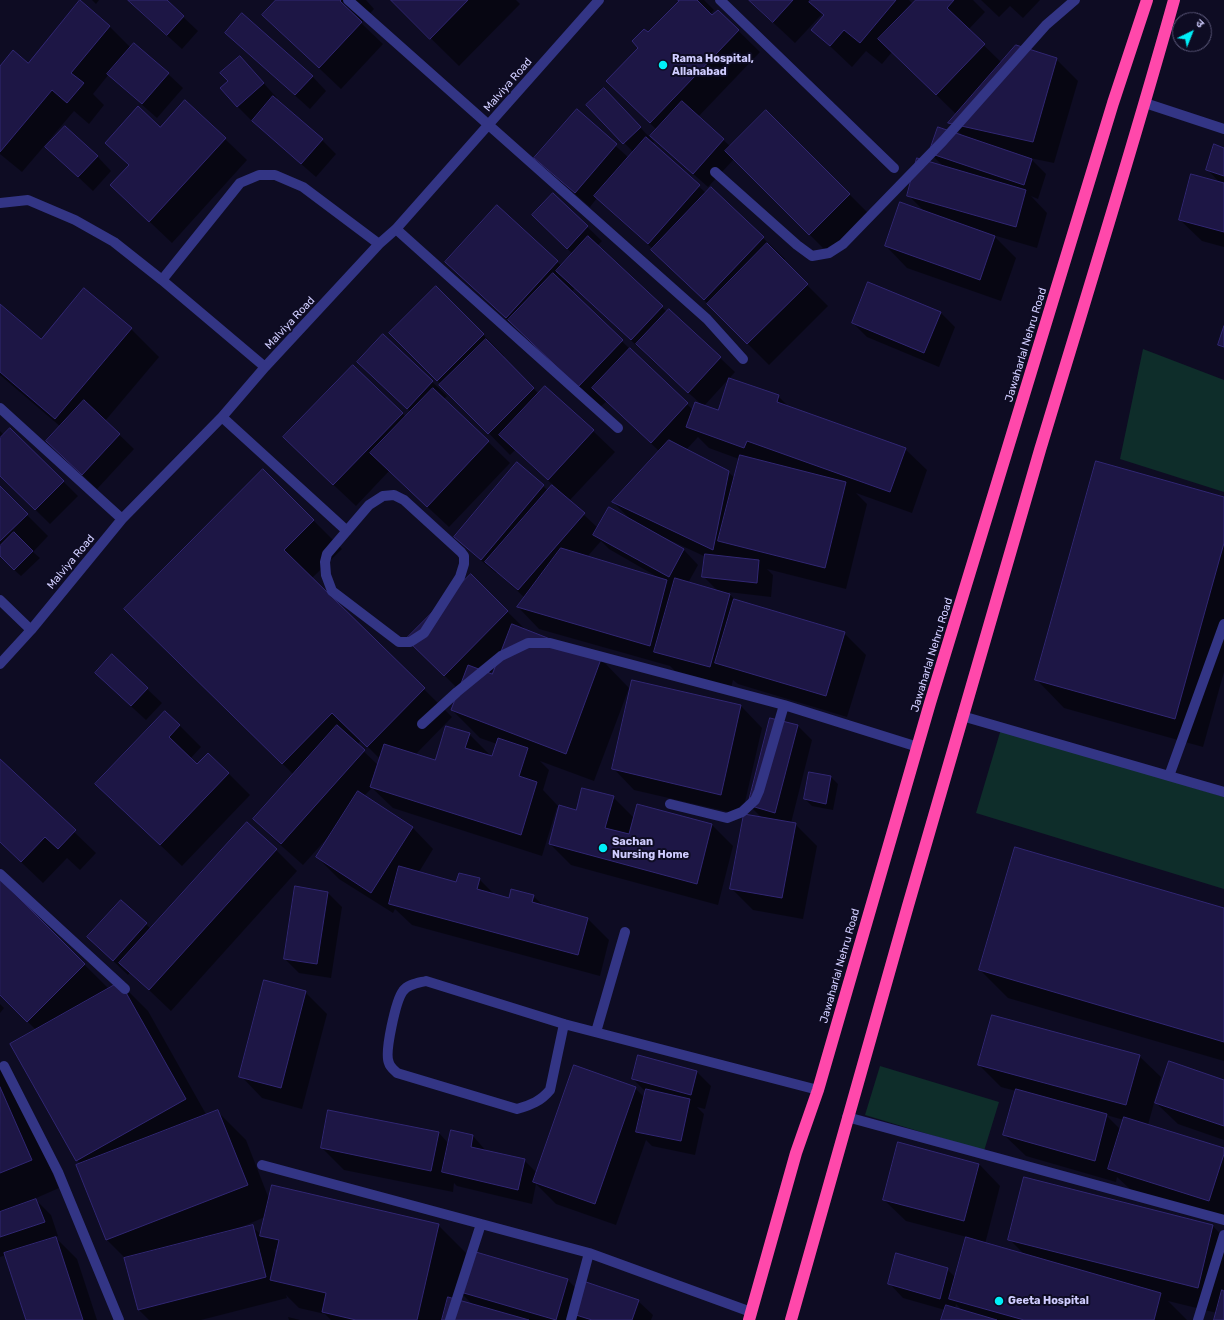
<!DOCTYPE html>
<html>
<head>
<meta charset="utf-8">
<style>
	body { margin:0 }
	#map { position:relative; width:1224px; height:1320px; overflow:hidden; background:#0e0c23; font-family:Rubik,"Noto Sans Devanagari",sans-serif }
	canvas { display:block }
	.north { position:absolute; left:1172px; top:12px; width:40px; height:40px; box-sizing:border-box; background:#0e0c23; border:1px solid #5c597b; border-radius:50%; rotate:43deg; font-size:11px; font-weight:700; line-height:16px; text-align:center; color:#d0cdff }
	.north::after { content:''; display:block; margin:auto; width:14px; height:18px; background:#00eff8; clip-path:polygon(50% 0,100% 100%,50% 72%,0 100%) }
</style>
</head>
<body>
<div id="map">
<canvas width="1224" height="1320"></canvas>
<div class="north">उ</div>
</div>
<script>
const ctx = document.querySelector('canvas').getContext('2d');
ctx.lineJoin = 'round';
function fillPath(path, color) {
  ctx.fillStyle = color;
  ctx.fill(path, 'evenodd');
}
function stroke(path, color, width, dash) {
  ctx.strokeStyle = color;
  ctx.lineWidth = width;
  ctx.lineCap = dash ? 'butt' : 'round';
  ctx.setLineDash(dash || []);
  ctx.stroke(path);
}
function drawText(font, color, halo, rows, align = 'center') {
  ctx.font = font + ' Rubik,sans-serif';
  ctx.lineWidth = 4;
  ctx.setLineDash([]);
  ctx.textBaseline = 'middle';
  ctx.strokeStyle = halo;
  ctx.fillStyle = color;
  for (const [text, x, y, turn = 0] of rows) {
    ctx.save();
    ctx.translate(x, y);
    ctx.rotate((+turn || 0) * Math.PI / 180);
    ctx.textAlign = isNaN(turn) ? turn : align;
    if (halo) ctx.strokeText(text, 0, 0);
    ctx.fillText(text, 0, 0);
    ctx.restore();
  }
}
const green = new Path2D(`
	M1143 349 1224 380V492L1120 459Z
	M1001 729 1224 797V889L976 813Z
	M880 1066 999 1102 984 1151 865 1115Z`);
const shadow = new Path2D(`
	M92 0H99L96 4Z
	M128 0H165L198 31 182 49Z
	M277 0H366L374 9 361 23 383 44 341 89 263 15Z
	M392 0H516L520 4 459 66Z
	M679 0H704L714 10 710 14 712 16 718 11 760 52 698 117 731 147 766 111 871 216 831 256 734 159 708 187 666 150 657 130 629 103 639 48 648 34 680 1Z
	M749 0H909L913 4 917 0H973L985 12 968 30 1002 63 1056 59 1078 81 1054 163 1030 158 1046 174 1038 199 1031 196 1047 213 1037 248 993 235 1016 258 1001 301 907 268 886 246 925 212 908 195 945 168 930 153 964 137 949 122 956 114 892 52 882 64 866 51 852 67 813 30 824 16 822 14 795 43Z
	M981 0H1040L1023 18 1010 6 999 17Z
	M80 2 110 27 131 48 168 74 183 88 157 118 123 88 109 74 93 94 104 105 89 124 74 111 22 172 0 154V68L28 64Z
	M226 33 312 76 326 91 310 109Z
	M240 57 277 98 276 100 322 140 336 154 316 177 268 135 253 120 252 121 237 106 229 82Z
	M185 101 247 160 172 243 111 185 129 166 106 143 160 128Z
	M618 104 654 142 652 144 706 193 711 188 763 238 785 259 783 261 828 306 769 365 653 249 617 217 597 198 590 207 550 172 536 158 577 111 629 158 634 153 588 105Z
	M1224 149V247L1202 241 1180 220 1220 183 1207 169Z
	M97 156 111 171 93 191 61 161Z
	M553 194 602 241 597 246 667 312 669 310 735 372 704 406 719 411 778 396 790 408 905 449 927 470 912 513 856 493 867 504 846 589 767 569 773 575 771 597 728 592 736 601 844 633 866 655 847 717 738 684 733 680 731 688 677 673 670 666 539 629 518 607 525 598 497 572 496 573 470 551 455 537 543 486 548 491 553 485 515 450 510 455 391 333 436 287 504 356 503 358 539 394 593 431 615 452 569 501 598 528 632 521 613 502 659 451 607 401 600 407 446 262H557L562 266 573 254 547 230ZM575 288 653 361 702 405 693 410 571 292ZM698 437 709 448 739 459 735 478 728 472 686 450ZM665 538 706 557 704 577 718 591 688 583 698 565 684 550 664 539ZM601 541 609 549 661 579 587 557Z
	M869 283 941 313 955 327 939 367 867 337 853 323Z
	M0 305 41 340 131 329 159 357 105 421 134 449 97 489 62 455 61 427 0 375Z
	M383 335 447 396 444 399 510 463 449 527 389 471 356 506 306 459 353 366 406 417 411 412 358 362Z
	M10 429 78 496 50 524 0 475V431L4 435Z
	M263 470 342 549 312 578 452 717 415 755 435 761 469 734 493 758 497 744 480 738 452 710 459 690 408 639 471 576 526 630 601 659 629 688 594 781 540 761 549 770 543 790 558 806 577 811 613 797 634 818 712 825 733 846 718 905 571 865 550 844 559 808 557 807 542 856 393 808 372 788 364 796 412 827 433 849 419 872 457 883 479 879 495 895 510 899 533 896 545 907 588 919 609 940 600 976 412 925 395 909 393 913 339 879 317 857 330 837 329 836 303 865 276 841 254 819 294 775 154 637ZM497 666 493 676 489 674ZM361 740 380 759 378 765 357 745Z
	M0 488 48 536 33 552 40 558 21 576 0 557Z
	M1224 498V672L1203 747 1064 708 1036 679Z
	M112 656 162 703 146 720 110 687Z
	M633 681 741 706 762 728 742 815 634 790 613 768Z
	M771 719 798 726 812 740 791 823 795 824 817 846 803 919 753 910 731 888 762 818 749 805Z
	M179 725 201 747 190 759 197 766 228 773 250 795 182 866 97 784Z
	M0 761 96 853 80 870 67 858 43 883 0 842Z
	M810 773 831 777 838 784 833 810 812 806 805 799Z
	M276 850 297 871 171 1011 130 972 128 975 88 937 121 901 151 929Z
	M0 881 109 989 120 983 148 1011 207 1116 218 1112 246 1140 269 1199 438 1225 466 1253 461 1276 568 1280 583 1296 638 1301 653 1315 651 1320H331L325 1314 299 1308 286 1295 287 1298 201 1320H149L138 1309 126 1259 107 1240 81 1164 77 1160 36 1030 0 994ZM265 1217 261 1235 252 1226 234 1231V1230ZM274 1248 277 1252 276 1257ZM458 1290 474 1306 455 1301Z
	M328 893 342 907 331 978 299 973 285 959Z
	M1224 909V1061L1008 998 980 970Z
	M305 992 327 1014 302 1109 262 1098 241 1076Z
	M0 1004 4 1008 0 1013Z
	M1139 1056 1161 1077 1148 1125 1224 1149V1219L1131 1190 1117 1177 1116 1182 1026 1156 1004 1135 1016 1091 1001 1087 979 1065ZM1106 1115 1124 1120 1121 1130Z
	M0 1070 14 1084 59 1188 25 1203V1204L36 1200 51 1215 58 1236 55 1237 77 1259 97 1320H27L6 1255 0 1257Z
	M697 1072 711 1086 705 1109 697 1107 704 1114 695 1155 652 1146 646 1140 616 1225 556 1204 536 1184 532 1204 457 1186 454 1183 453 1192 344 1170 322 1148 439 1133 449 1144 452 1131 473 1136 487 1152 524 1160 537 1173 635 1088 645 1098 646 1092 633 1079Z
	M1224 1081V1140L1178 1124 1156 1103Z
	M979 1164 1000 1186 985 1244 1025 1255 1009 1239 1025 1178 1213 1226 1224 1238V1320H1215L1217 1313 1168 1301 1187 1320H942L945 1310 903 1298 889 1283 947 1269 956 1278 967 1237 906 1221 884 1200ZM956 1304 963 1311 955 1309Z
	M288 1317 300 1320H289Z`);
const building = new Path2D(`
	M80 0 110 26 71 73 84 83 67 103 52 90 0 152V66L13 50 28 63Z
	M128 0H167L184 16 167 35Z
	M276 0H341L340 1 362 22 319 68 262 15Z
	M391 0H468L430 39Z
	M678 0H697L712 15 718 10 739 30 650 123 606 81 638 48 632 41 644 29 648 32 679 1Z
	M749 0H793L773 22Z
	M811 0H896L860 43 844 30 830 46 811 30 824 15 809 2Z
	M916 0H954L947 8 985 44 936 95 878 39Z
	M242 13 313 76 295 95 225 33Z
	M134 43 169 73 142 104 107 74Z
	M1016 45 1057 58 1033 142 948 123Z
	M240 56 264 83 237 107 220 88 228 81 220 73Z
	M604 88 641 127 623 144 586 105Z
	M273 96 323 139 301 164 252 121Z
	M185 100 226 138 149 222 110 185 129 165 105 143 138 106 160 127Z
	M682 101 724 139 693 174 650 136Z
	M577 109 617 144 575 193 534 158Z
	M766 110 850 194 809 235 725 151Z
	M65 126 98 156 78 177 45 147Z
	M938 127 1032 159 1024 185 929 153Z
	M646 137 700 185 648 244 594 196Z
	M1214 144 1224 148V176L1206 170Z
	M917 158 1026 190 1016 227 907 196Z
	M1191 174 1224 183V232L1179 220Z
	M711 187 764 237 704 300 651 250Z
	M553 193 588 226 567 249 532 215Z
	M900 202 995 236 980 280 885 246Z
	M497 205 558 261 506 318 445 262Z
	M588 236 663 306 631 340 556 271Z
	M767 243 808 284 747 344 707 304Z
	M553 273 623 340 578 387 508 320Z
	M868 282 941 312 924 353 852 323Z
	M436 286 484 334 437 381 389 333Z
	M84 288 132 328 55 419 0 372V304L41 339Z
	M669 309 721 357 688 393 636 344Z
	M1224 326V347L1218 345Z
	M383 334 433 381 407 409 357 362Z
	M486 339 534 388 488 434 439 385Z
	M630 348 688 403 651 443 592 388Z
	M353 365 403 413 333 485 283 437Z
	M729 378 779 395 777 402 906 448 890 492 747 441 744 448 686 427 695 402 718 410Z
	M545 386 594 430 548 480 499 435Z
	M433 388 489 441 427 507 370 453Z
	M84 400 120 434 82 475 46 441Z
	M10 428 64 481 35 510 0 476V438Z
	M669 440 729 471 713 550 612 502Z
	M740 455 846 482 825 568 718 541Z
	M1096 461 1224 497V543L1175 719 1035 680Z
	M517 462 544 485 481 560 454 537Z
	M263 469 314 520 284 550 425 688 367 747 332 713 282 764 124 609Z
	M552 485 585 513 518 590 485 562Z
	M0 486 28 514 0 541Z
	M609 507 684 549 669 577 593 535Z
	M14 532 33 551 14 570 0 556V546Z
	M561 548 667 580 650 646 517 607Z
	M705 554 759 560 757 583 702 577Z
	M471 574 508 611 444 676 406 639Z
	M675 578 730 594 710 667 654 652Z
	M734 599 845 632 826 696 715 663Z
	M512 624 601 659 566 754 451 710 468 665 492 674Z
	M112 654 148 688 131 706 95 673Z
	M632 680 741 705 721 795 612 769Z
	M165 711 180 725 169 737 197 764 208 753 229 773 160 845 95 784Z
	M770 718 798 725 775 813 748 805Z
	M337 725 365 750 281 844 253 819Z
	M446 726 470 733 465 748 492 756 498 738 528 748 519 776 537 782 521 835 370 787 384 744 435 760Z
	M0 759 76 830 58 849 45 837 21 862 0 842Z
	M809 772 831 776 826 804 804 799Z
	M582 788 614 796 605 828 629 834 637 804 712 824 697 884 549 844 559 805 576 810Z
	M358 791 413 827 371 893 316 857Z
	M744 814 796 823 782 898 730 889Z
	M247 822 277 849 149 990 119 963Z
	M1015 847 1224 908V1042L979 970Z
	M399 866 456 882 459 873 480 878 477 889 509 898 511 889 534 895 532 902 588 918 578 955 389 904Z
	M0 879 85 964 27 1022 0 995Z
	M295 886 328 892 317 964 284 959Z
	M121 900 147 923 113 961 87 937Z
	M264 980 306 991 281 1088 239 1077Z
	M120 982 186 1099 76 1161 10 1044Z
	M992 1015 1140 1055 1126 1105 978 1065Z
	M638 1055 697 1071 691 1095 632 1079Z
	M1169 1061 1224 1080V1126L1155 1103Z
	M574 1065 636 1087 595 1204 533 1182Z
	M0 1087 32 1160 0 1173Z
	M646 1089 690 1099 681 1141 636 1132Z
	M1016 1089 1107 1114 1095 1161 1003 1135Z
	M218 1110 248 1185 106 1240 76 1165Z
	M328 1110 439 1132 431 1171 321 1148Z
	M1124 1117 1224 1148V1154L1209 1201 1108 1169Z
	M451 1130 473 1135 471 1147 525 1159 518 1190 442 1172Z
	M898 1142 979 1164 964 1221 883 1200Z
	M1024 1177 1213 1225 1198 1288 1008 1240Z
	M272 1185 439 1224 417 1320H356L322 1312 326 1293 270 1280 279 1240 260 1236Z
	M36 1199 45 1222 0 1237V1212Z
	M253 1225 266 1277 138 1310 124 1258Z
	M56 1237 83 1320H26L4 1253Z
	M966 1237 1161 1293 1154 1320H1024L949 1299Z
	M469 1250 568 1279 556 1320 457 1291Z
	M896 1253 948 1268 940 1299 888 1284Z
	M586 1282 639 1300 632 1320H592L576 1315Z
	M1222 1290 1224 1291V1320H1214Z
	M448 1297 529 1320H442Z
	M946 1305 997 1320H941Z`);
const minor = new Path2D(`
	M348 0 707 319 743 359
	M720 0 894 168
	M1145 103 1224 129
	M715 172 797 245 812 256 829 253 843 244 943 141 1046 25 1075 0
	M0 203 28 200 75 220 114 242 162 280 265 367
	M396 229 618 428
	M162 280 240 183 259 175H275L303 187 379 244
	M0 408 122 519
	M222 417 347 531
	M394 495 404 500 461 552 464 556V564L460 577 424 633 410 642H399L332 591 326 575 325 562 327 554 369 505 383 496Z
	M0 600 31 630
	M0 664 31 630 122 519 222 417 265 367 379 244 396 229 599 0
	M962 716 1224 792
	M422 724 457 692 501 656 528 643H550L784 705 918 747
	M1169 776 1224 624
	M670 804 727 818 742 812 755 800 759 791 784 705
	M0 874 125 989
	M564 1024 550 1090C541 1101 531 1105 517 1109L397 1073C394 1070 390 1067 389 1063 384 1053 396 1000 403 991 408 984 418 983 426 981L564 1024 818 1090
	M596 1032 625 932
	M4 1066 58 1172 119 1320
	M847 1117 1224 1220
	M262 1165 589 1253 751 1312
	M450 1320 481 1224
	M571 1320 589 1253
	M1198 1320 1224 1235`);
const highway = new Path2D(`
	M749 1320 796 1153 818 1090 930 703 1113 103 1147 0
	M791 1320C872 1029 955 740 1040 450 1085 300 1132 151 1174 0`);
const markers = [
	[663,65,5,"#00eff8"],
	[603,848,5,"#00eff8"],
	[999,1301,5,"#00eff8"]
];
const poiNames = [
	["Rama Hospital,",672,59],
	["Allahabad",672,72],
	["Sachan",612,842],
	["Nursing Home",612,855],
	["Geeta Hospital",1008,1301]
];
const streetNames = [
	["Malviya Road",508,85,-49],
	["Malviya Road",290,323,-47],
	["Jawaharlal Nehru Road",1026,345,-73],
	["Malviya Road",71,562,-50],
	["Jawaharlal Nehru Road",932,655,-73],
	["Jawaharlal Nehru Road",840,966,-74]
];
fillPath(green, '#0e2d2a');
fillPath(shadow, '#0007');
fillPath(building, '#1d1645');
stroke(building, '#312773', 1);
stroke(minor, '#333585', 10);
stroke(highway, '#ff48ab', 12);
for (const [x, y, r, color] of markers) {
  const dot = new Path2D();
  dot.arc(x, y, r, 0, 2 * Math.PI);
  ctx.fillStyle = color;
  ctx.fill(dot);
  stroke(dot, '#0e0c23', 1.5);
}
drawText('bold 11px', '#d0cdff', '#0e0c23', poiNames, 'left');
drawText('11px', '#d0cdff', '#0e0c23', streetNames);
</script>
</body>
</html>
